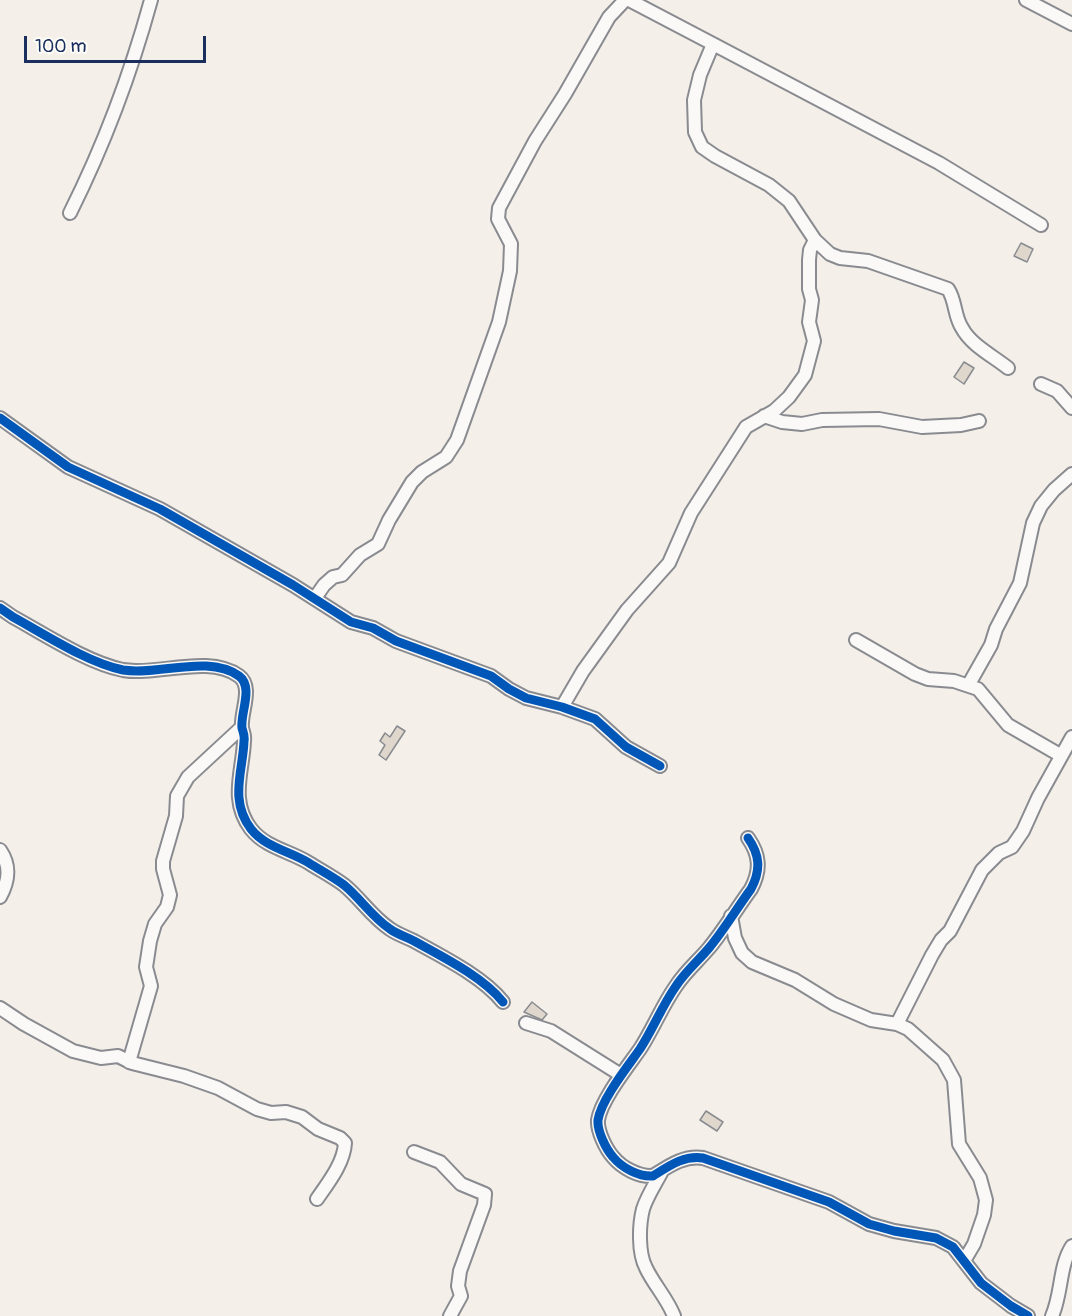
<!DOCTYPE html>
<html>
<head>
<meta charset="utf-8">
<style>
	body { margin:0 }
	#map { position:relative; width:1072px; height:1316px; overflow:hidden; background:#f4f0e9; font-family:Pangolin,sans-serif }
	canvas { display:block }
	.scale { position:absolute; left:24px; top:36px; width:182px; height:27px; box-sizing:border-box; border:3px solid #1b2f5e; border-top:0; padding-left:8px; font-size:18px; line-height:21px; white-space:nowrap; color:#1b2f5e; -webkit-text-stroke:4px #fdfcf7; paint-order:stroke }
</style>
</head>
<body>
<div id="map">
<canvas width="1072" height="1316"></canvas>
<div class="scale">100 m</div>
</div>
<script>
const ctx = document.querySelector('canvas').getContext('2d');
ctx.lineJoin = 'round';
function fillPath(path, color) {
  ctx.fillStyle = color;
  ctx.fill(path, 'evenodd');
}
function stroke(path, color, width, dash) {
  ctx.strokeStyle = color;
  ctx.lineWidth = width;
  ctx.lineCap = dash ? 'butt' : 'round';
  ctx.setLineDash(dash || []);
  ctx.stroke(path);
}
const building = new Path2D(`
	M1021 243 1033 249 1027 262 1014 256Z
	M964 362 974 368 964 384 954 377Z
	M397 726 405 731 386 760 379 755 385 745 380 741 385 733 390 737Z
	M532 1002 547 1014 542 1020 524 1012Z
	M706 1111 723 1122 717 1131 700 1120Z`);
const street = new Path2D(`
	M629 0 713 44 700 75 694 100 695 132 702 147 715 156 769 185 789 201 815 240 830 254 840 258 868 261 948 289C956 301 954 316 962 328 971 345 993 356 1008 368
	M1026 0 1072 24
	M713 44 939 163 1041 225
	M70 213C104 145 131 73 151 0
	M1041 384 1057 391 1072 408
	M764 416 782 422 802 424 822 420 879 419 922 427 961 425 979 421
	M0 418 68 467 160 509 293 585 351 622 373 628 396 641 491 676 509 689 526 698 562 707 595 719 626 747 660 766
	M315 598 324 585 333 577 342 575 360 555 378 544 389 520 412 482 422 472 446 457 457 440 499 322 510 271 511 244 498 219 499 208 535 141 565 94 609 17 625 0
	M0 608 13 617C44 634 88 663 123 670 158 676 208 654 239 676 254 687 240 713 242 728 243 732 245 736 244 741 243 771 229 800 251 829 266 848 290 851 309 863 320 870 333 877 344 885 360 898 372 917 390 929 397 934 406 937 414 941 443 957 483 977 503 1002
	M856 640 915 674 928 679 954 681 978 689 1008 725 1060 755
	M969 684 991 645 996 629 1020 583 1033 523 1041 506 1054 490 1072 474
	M562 707 583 671 627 610 669 563 691 513 746 427 774 411 789 397 805 375 814 341 809 322 812 300 809 289V260L810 250 815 240
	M748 838C760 855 761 870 751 889 737 908 724 930 709 948 698 961 685 972 676 986 662 1006 653 1029 640 1049 628 1066 601 1100 598 1120 597 1131 606 1149 613 1157 622 1168 639 1177 653 1176 669 1166 684 1155 703 1158L829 1202 869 1224 894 1231 936 1238 953 1247 981 1283 1011 1306 1028 1316
	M0 850C11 866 9 881 0 897
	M731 916 735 938 742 953 752 962 795 980 834 1004 871 1020 897 1024 908 1029 943 1060 954 1080 959 1144 980 1178 986 1200 984 1215 974 1244 964 1261
	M0 1008 24 1024 73 1051 101 1058 118 1056 132 1063 184 1076 218 1088 257 1109 271 1113 286 1112 302 1117 318 1129 340 1138 345 1143C344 1163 328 1183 317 1199
	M526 1023 551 1031 621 1075
	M897 1024 932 955 941 940 950 931 982 870 999 853 1012 847 1023 831 1038 798 1072 737
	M129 1062 151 986 146 967 150 941 155 924 167 907 170 895 163 869V861L176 816 177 796 188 777 242 727
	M414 1152 440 1162 461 1184 485 1194 484 1205 460 1271 458 1286 461 1296 450 1316
	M662 1171C656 1183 647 1196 643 1209 639 1225 638 1253 646 1268 654 1285 667 1298 674 1316
	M1052 1316C1062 1294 1059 1266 1072 1246`);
const cycleway = new Path2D(`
	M0 418 68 467 160 509 293 585 351 622 373 628 396 641 491 676 509 689 526 698 562 707 595 719 626 747 660 766
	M0 608 13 617C44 634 88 663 123 670 158 676 208 654 239 676 254 687 240 713 242 728 243 732 245 736 244 741 243 771 229 800 251 829 266 848 290 851 309 863 320 870 333 877 344 885 360 898 372 917 390 929 397 934 406 937 414 941 443 957 483 977 503 1002
	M748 838C760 855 761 870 751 889 737 908 724 930 709 948 698 961 685 972 676 986 662 1006 653 1029 640 1049 628 1066 601 1100 598 1120 597 1131 606 1149 613 1157 622 1168 639 1177 653 1176 669 1166 684 1155 703 1158L829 1202 869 1224 894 1231 936 1238 953 1247 981 1283 1011 1306 1028 1316`);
fillPath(building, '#e0d7cc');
stroke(building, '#898b90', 1.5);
stroke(street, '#898b90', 16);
stroke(street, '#faf9f7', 12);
stroke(cycleway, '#0057b8', 9);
</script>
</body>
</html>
